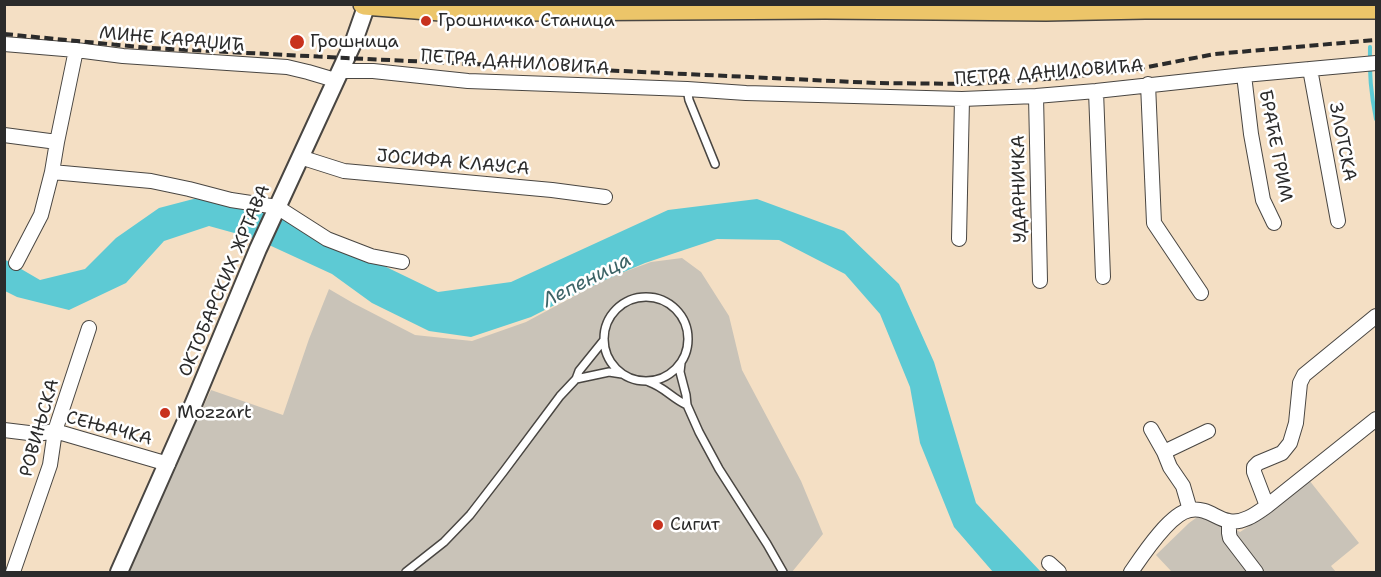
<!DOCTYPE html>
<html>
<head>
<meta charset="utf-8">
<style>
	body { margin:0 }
	#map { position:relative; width:1381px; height:577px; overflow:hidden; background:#f4dfc4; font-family:"Shantell Sans",sans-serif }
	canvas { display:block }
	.frame { position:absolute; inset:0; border:6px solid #2b2b2b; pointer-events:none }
</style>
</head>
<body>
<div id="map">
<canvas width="1381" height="577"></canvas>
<div class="frame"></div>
</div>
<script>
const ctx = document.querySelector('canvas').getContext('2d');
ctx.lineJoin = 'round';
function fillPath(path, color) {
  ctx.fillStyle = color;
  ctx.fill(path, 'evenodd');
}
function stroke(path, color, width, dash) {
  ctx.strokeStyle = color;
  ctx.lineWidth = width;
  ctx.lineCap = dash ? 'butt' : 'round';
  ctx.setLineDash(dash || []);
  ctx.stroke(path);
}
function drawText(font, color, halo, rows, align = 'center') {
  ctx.font = font + ' "Shantell Sans",sans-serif';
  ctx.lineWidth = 5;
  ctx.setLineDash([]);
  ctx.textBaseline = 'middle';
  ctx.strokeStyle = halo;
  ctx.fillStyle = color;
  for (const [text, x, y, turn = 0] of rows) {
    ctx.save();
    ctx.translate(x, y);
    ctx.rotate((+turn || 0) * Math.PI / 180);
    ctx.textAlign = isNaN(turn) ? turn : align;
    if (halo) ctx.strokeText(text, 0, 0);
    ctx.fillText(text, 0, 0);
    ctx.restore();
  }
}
const industrial = new Path2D(`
	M682 258 701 272 729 316 742 370 801 481 823 534 792 572H126L211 390 283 415 309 339 329 289 353 303 415 335 472 341 526 322 608 278 651 262Z
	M1309 480 1359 543 1331 566 1336 572H1172L1156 555 1189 523 1203 513 1240 532 1271 512Z`);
const water = new Path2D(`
	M201 197 266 209 438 292 511 282 668 210 757 199 844 231 899 284 934 362 976 503 1041 572H993L954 527 920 443 910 387 880 314 845 274 779 240 717 239 645 263 600 282 531 317 471 337 429 331 372 303 332 274 256 239 209 226 164 241 126 283 69 310 17 297 5 291 4 259 40 280 85 269 116 238 159 208Z`);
const stream = new Path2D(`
	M1370 47C1369 71 1371 95 1376 119`);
const service = new Path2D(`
	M687 89 689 100 715 164
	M604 339a42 42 0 1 1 84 0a42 42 0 1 1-84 0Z
	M681 363 680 372 686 395 687 405 699 432 719 469 767 544 783 572
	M576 379 609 372 622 374
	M649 382C664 387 673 399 687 405
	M406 572 444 542 470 515 504 471 560 396 576 379 579 371 604 340`);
const minor = new Path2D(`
	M4 44 76 50 123 56 287 67 308 72 335 80
	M1310 69 1338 221
	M340 71H373L468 81 687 89 746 93 962 99 1036 96 1096 91 1244 75 1376 63
	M1244 75 1251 134 1263 200 1274 223
	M1148 84 1154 223 1201 293
	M1096 91 1103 277
	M1036 96 1040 281
	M4 135 57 142
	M300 157 344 171 552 190 605 197
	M52 172 151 181 189 189 231 200 277 207 327 239 371 256 402 262
	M959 239 962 99
	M16 263 41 215 52 172 57 142 76 50
	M1151 429 1164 452 1170 467 1183 486 1190 510
	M4 430 37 434 55 431 168 464
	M1164 452 1208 431
	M1267 506 1254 472V467L1258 463 1282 453 1290 443 1296 423 1300 383 1304 375 1376 316
	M1229 521V533L1230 538 1256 572
	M1049 563 1059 572
	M13 572 50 465 55 431 89 328
	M1131 572C1142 556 1170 513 1190 510 1207 507 1216 519 1229 521 1243 524 1257 513 1267 506L1376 419`);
const tertiary = new Path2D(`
	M119 572 193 405 258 249 354 41 367 4`);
const primary = new Path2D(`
	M364 4 441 10 484 8 524 10 825 8 1046 10 1145 8H1376`);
const rail = new Path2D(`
	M4 34 150 48 346 58 876 83 971 84 1061 78 1132 70 1215 54 1376 40`);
const markers = [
	[426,21,6,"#c8321e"],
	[297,42,8,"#c8321e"],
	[165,413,6,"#c8321e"],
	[658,525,6,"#c8321e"]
];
const poiNames = [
	["Грошничка Станица",438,21],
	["Грошница",310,42],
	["Mozzart",177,413],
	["Сигит",670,525]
];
const streetNames = [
	["МИНЕ КАРАЏИЋ",172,40,5],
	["ПЕТРА ДАНИЛОВИЋА",515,63,4],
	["ПЕТРА ДАНИЛОВИЋА",1049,73,-4],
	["ЗЛОТСКА",1342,142,79],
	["БРАЋЕ ГРИМ",1275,146,79],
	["ЈОСИФА КЛАУСА",453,163,5],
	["УДАРНИЧКА",1020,189,-91],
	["ОКТОБАРСКИХ ЖРТАВА",225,281,-67],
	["РОВИЊСКА",40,428,-74],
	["СЕЊАЧКА",109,429,15]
];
const waterNames = [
	["Лепеница",587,281,-27]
];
fillPath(industrial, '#c9c3b8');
fillPath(water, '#5dcad4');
stroke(stream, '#5dcad4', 4);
stroke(service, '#494642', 10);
stroke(minor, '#494642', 16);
stroke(tertiary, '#494642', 20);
stroke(primary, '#494642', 24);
stroke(service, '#fff', 7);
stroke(minor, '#fff', 14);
stroke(tertiary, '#fff', 16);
stroke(primary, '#ecc569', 21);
stroke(rail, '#2b2b2b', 4, [9, 4.5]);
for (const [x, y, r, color] of markers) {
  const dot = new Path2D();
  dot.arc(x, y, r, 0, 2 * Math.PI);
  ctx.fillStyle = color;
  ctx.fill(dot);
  stroke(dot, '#fff', 2);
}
drawText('18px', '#2b2b2b', '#fff', poiNames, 'left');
drawText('18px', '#2b2b2b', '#fff', streetNames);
drawText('italic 20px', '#3c6366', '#fff', waterNames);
</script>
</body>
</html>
